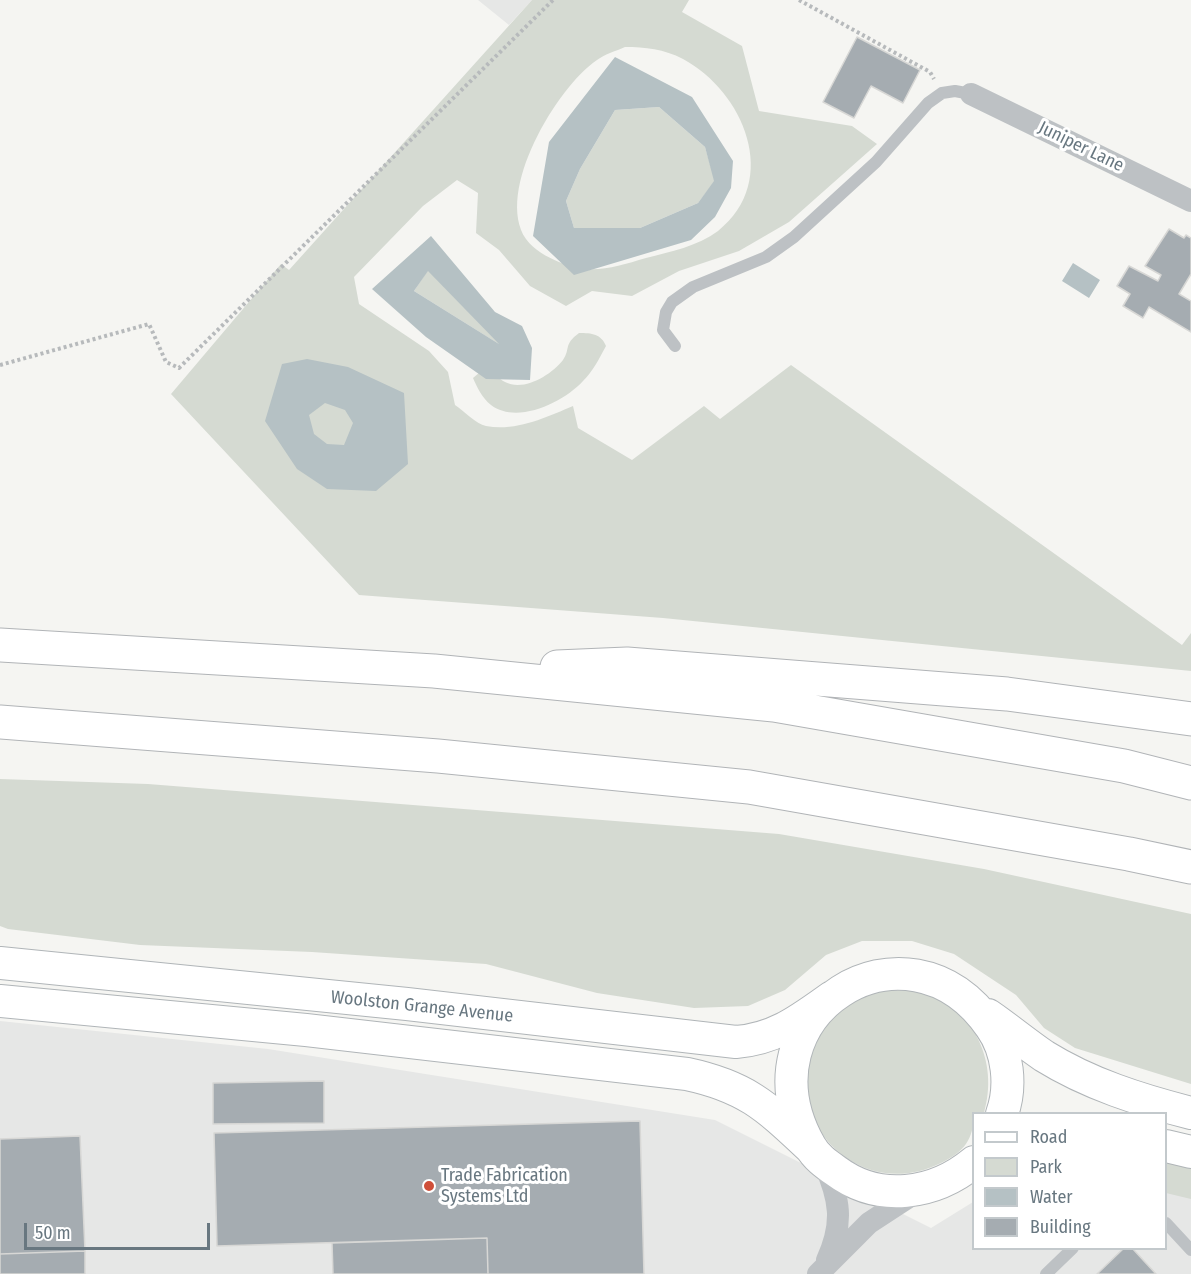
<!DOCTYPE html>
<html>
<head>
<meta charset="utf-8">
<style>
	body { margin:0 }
	#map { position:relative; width:1191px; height:1274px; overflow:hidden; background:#f5f5f2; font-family:"Fira Sans Condensed",sans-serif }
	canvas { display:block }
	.legend { position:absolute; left:972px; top:1112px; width:195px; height:138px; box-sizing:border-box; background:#fff; border:2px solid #c3c9cc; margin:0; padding:8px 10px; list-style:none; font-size:18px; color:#687780 }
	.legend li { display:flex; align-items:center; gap:12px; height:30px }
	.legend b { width:30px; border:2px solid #c3c9cc }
	.scale { position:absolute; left:24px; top:1223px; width:186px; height:27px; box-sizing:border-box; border:3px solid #687780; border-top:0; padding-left:8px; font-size:18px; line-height:21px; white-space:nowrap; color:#687780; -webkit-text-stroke:4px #fff; paint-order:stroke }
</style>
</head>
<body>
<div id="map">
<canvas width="1191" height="1274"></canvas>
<ul class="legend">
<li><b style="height:8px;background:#fff"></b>Road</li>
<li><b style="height:16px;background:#d5dad2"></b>Park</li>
<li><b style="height:16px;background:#b5c1c4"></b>Water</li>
<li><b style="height:16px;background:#a5acb1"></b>Building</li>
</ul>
<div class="scale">50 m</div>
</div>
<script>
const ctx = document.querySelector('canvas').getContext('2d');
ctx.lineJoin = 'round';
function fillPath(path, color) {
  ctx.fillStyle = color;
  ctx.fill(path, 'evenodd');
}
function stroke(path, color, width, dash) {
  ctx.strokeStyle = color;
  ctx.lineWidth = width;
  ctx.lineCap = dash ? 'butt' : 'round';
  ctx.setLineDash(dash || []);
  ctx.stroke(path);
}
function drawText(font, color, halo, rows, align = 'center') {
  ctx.font = font + ' "Fira Sans Condensed",sans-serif';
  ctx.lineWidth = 6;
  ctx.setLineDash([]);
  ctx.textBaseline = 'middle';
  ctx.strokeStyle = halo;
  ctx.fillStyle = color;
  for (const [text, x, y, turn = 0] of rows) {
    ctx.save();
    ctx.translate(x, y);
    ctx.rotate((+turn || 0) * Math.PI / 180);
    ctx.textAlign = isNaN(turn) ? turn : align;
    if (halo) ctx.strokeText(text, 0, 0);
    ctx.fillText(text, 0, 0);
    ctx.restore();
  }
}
const built = new Path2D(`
	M478 0H532L509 25Z
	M0 1021 268 1049 715 1120 931 1228 973 1202 974 1248H1166V1174L1191 1183V1274H0Z`);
const green = new Path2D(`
	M532 0H689L682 12 742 46 759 111 852 126 877 144 789 222 739 251 679 271 632 296 592 291 566 306 530 286 499 250 476 233 478 193 457 180 423 206 354 277 359 304 429 351 448 372 455 405C464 411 476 424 486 426 515 432 547 417 573 406L578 428 632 460 704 406 720 419 791 365 1182 645 1191 633V671L663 618 359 595 171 394 281 264 289 270ZM625 47C645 47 664 49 683 59 743 91 782 180 718 231 698 246 670 252 646 258 615 267 590 276 559 262 547 257 534 250 526 239 494 192 557 87 597 60 605 54 616 51 625 47Z
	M659 107 705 147 715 181 698 203 640 228H574L566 201 580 169 615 110Z
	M428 270 502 346 414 291Z
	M579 333C592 333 601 334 606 346 599 359 593 371 583 381 564 402 517 425 491 405 482 398 477 387 473 378L486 367C492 372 499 379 505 382 524 392 551 375 563 360 571 348 563 345 579 333Z
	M0 779 148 784 779 834 984 869 1191 914V1084L1075 1048 1044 1028 1016 995 954 954 912 941H862L826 955 785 990 748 1006 694 1008 597 993 486 964 312 952 140 945 8 929 0 926Z
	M893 990C902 991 913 990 921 993 975 1007 999 1063 984 1113L974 1114C973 1140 965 1151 941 1163 847 1210 759 1093 833 1018 842 1009 854 999 866 995 875 992 885 991 893 990Z
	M1166 1160 1191 1166V1199L1166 1193Z`);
const water = new Path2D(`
	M615 57 692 97 733 161 731 188 715 217 691 240 574 275 533 236 549 142ZM659 107 705 147 714 181 698 203 640 228H574L566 201 580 169 615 110Z
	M431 236 495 312 522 326 532 348 530 380 486 379 426 337 372 289ZM428 271 499 344 414 291Z
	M1073 263 1100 280 1089 298 1062 281Z
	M307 359 348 367 404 393 408 464 376 491 327 489 297 469 265 421 282 364ZM325 403 345 410 353 423 344 445 327 444 314 434 309 415Z`);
const building = new Path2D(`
	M857 37 920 70 903 103 871 86 854 118 823 102Z
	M1169 229 1184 238 1186 235 1191 238V274L1179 294 1191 301V332L1149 307 1143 318 1123 306 1130 294 1117 286 1129 266 1158 281 1161 275 1145 266Z
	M324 1081V1123L213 1124V1083Z
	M640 1121 644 1274H488L487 1238 217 1246 214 1133Z
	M80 1136 85 1251 0 1254V1139Z
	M487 1238 488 1274H333L332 1243Z
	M1124 1248H1132L1156 1274H1097Z
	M85 1251V1274H0V1254Z`);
const path = new Path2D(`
	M799 0 930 72 934 79
	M0 365 149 324 166 362 179 368 553 0`);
const lane = new Path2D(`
	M675 346 663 330 666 312 672 302 693 287 766 257 794 237 876 162 928 103 942 93 955 91 971 94
	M1166 1223 1191 1250
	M1046 1274 1073 1248`);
const street = new Path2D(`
	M971 94 1191 201
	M824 1163C840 1199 844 1223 827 1260
	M818 1274 869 1223 918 1191`);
const secondary = new Path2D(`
	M0 963 407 1004 736 1042C776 1039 801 1019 832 997
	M0 1001 306 1030 687 1074C748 1087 768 1108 812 1149
	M988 1015C1007 1028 1025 1043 1044 1056 1089 1084 1140 1100 1191 1113
	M1166 1146 1191 1152
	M974 1162C934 1195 879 1203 836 1171 826 1164 816 1157 810 1146 735 1014 907 905 991 1027 1008 1051 1012 1086 1002 1114`);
const highway = new Path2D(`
	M0 645 434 671 774 705 1124 766 1191 783
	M557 667 627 664 1007 694 1191 719
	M0 722 438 756 749 787 1129 854 1191 867`);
const markers = [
	[429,1186,6,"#cf4f39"]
];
const streetNames = [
	["Juniper Lane",1081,147,26],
	["Woolston Grange Avenue",422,1007,6]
];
const poiNames = [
	["Trade Fabrication",441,1176],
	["Systems Ltd",441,1197]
];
fillPath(built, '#e6e7e6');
fillPath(green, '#d5dad2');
fillPath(water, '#b5c1c4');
fillPath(building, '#a5acb1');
stroke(building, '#d7d7d5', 1.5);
stroke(secondary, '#b0b5b8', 34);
stroke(highway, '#b1b4b7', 35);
stroke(path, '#b7babc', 4, [3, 3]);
stroke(lane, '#bdc1c4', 12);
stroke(street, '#bdc1c4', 22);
stroke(secondary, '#fff', 32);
stroke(highway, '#fff', 33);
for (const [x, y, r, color] of markers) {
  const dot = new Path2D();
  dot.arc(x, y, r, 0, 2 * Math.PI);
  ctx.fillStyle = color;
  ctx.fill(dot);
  stroke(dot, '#fff', 2);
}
drawText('18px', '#687780', '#fff', streetNames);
drawText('18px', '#687780', '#fff', poiNames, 'left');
</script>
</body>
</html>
